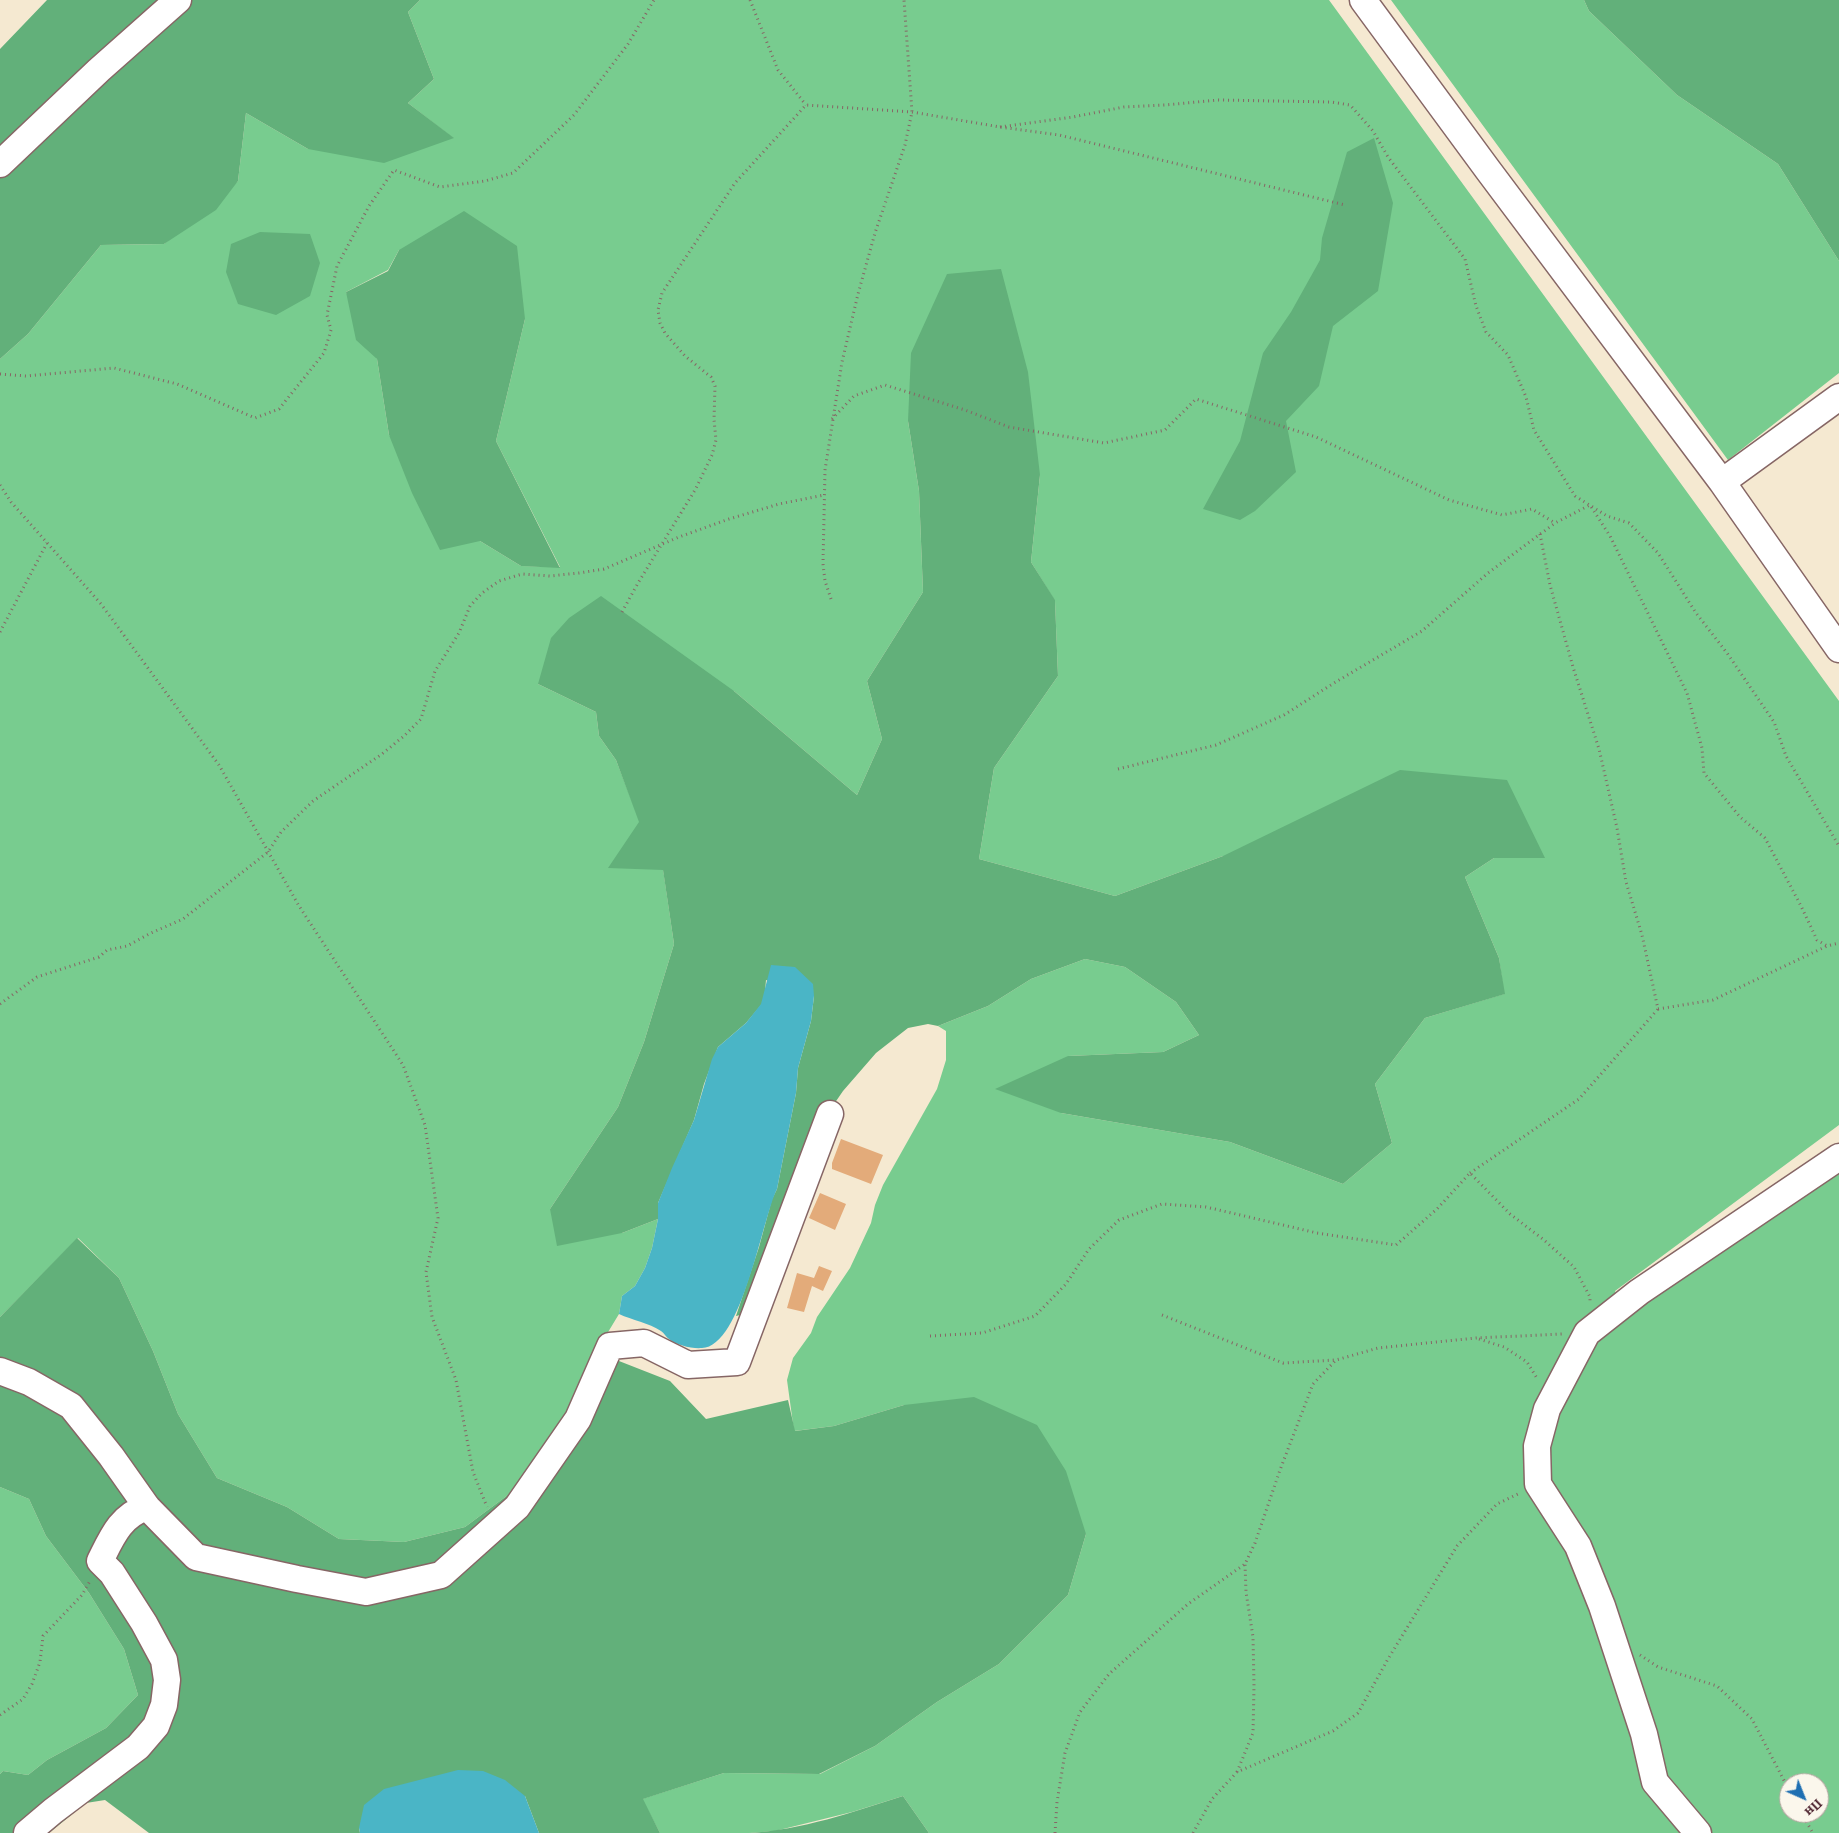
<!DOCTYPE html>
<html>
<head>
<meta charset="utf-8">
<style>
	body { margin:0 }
	#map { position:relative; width:1839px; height:1833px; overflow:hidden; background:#f5e9d1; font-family:"Gentium Book Plus",serif }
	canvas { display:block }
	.north { position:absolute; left:1779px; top:1773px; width:50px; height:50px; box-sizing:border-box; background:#fbf7ec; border:1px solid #b4a19f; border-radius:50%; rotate:136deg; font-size:14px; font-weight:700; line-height:20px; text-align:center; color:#4a1f2b }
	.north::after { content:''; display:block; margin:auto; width:18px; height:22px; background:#1f6fb2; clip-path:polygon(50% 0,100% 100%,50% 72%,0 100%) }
</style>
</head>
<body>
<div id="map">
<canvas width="1839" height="1833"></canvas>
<div class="north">Пн</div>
</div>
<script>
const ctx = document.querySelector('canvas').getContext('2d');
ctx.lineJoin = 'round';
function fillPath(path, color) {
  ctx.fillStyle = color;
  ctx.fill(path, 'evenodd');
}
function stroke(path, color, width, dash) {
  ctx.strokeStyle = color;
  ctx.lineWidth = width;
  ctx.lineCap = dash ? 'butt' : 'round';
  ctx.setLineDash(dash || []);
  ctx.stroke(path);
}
const green = new Path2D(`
	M420 0H1329L1839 701V1125L1615 1291 1623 1319 1839 1170V1833H929L903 1796 852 1812 775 1831 749 1833H660L642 1799 724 1773 820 1774 875 1746 937 1702 999 1664 1068 1595 1086 1534 904 1405 834 1426 794 1431 787 1380 793 1358 811 1333 817 1317 850 1268 871 1223 875 1205 883 1185 937 1089 946 1060V1031L938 1026 988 1006 1031 979 1085 959 1125 967 1176 1002 1199 1035 1163 1052 1068 1056 1061 1113 1230 1142 1343 1184 1392 1143 1375 1084 1425 1018 1504 994 1499 958 1465 877 1494 858 1545 857 1223 856 1115 896 979 859 994 768 1058 676 1055 601 1031 562 1040 475 908 421 919 491 923 592 867 681 882 739 857 795 734 691 538 684 596 712 599 736 616 760 640 822 663 869 674 944 644 1042 618 1107 550 1209 622 1233 658 1219 652 1248 645 1268 635 1286 622 1296 619 1314 596 1352 566 1417 520 1486 465 1527 404 1542 339 1539 287 1507 217 1478 178 1414 153 1351 119 1278 78 1238 0 1317V359L28 334 101 245 164 244 238 181 246 113 308 149 453 138 408 103 434 79 408 12ZM399 250 525 319 496 441 560 567 521 566 480 541 389 435 377 359 346 292 388 270ZM1789 1783H1819V1813H1789Z
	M1391 0H1584L1589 11 1677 95 1778 164 1839 261V373L1728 460Z
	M0 1487 29 1499 46 1536 89 1593 124 1649 138 1695 106 1728 47 1760 28 1775 3 1771 0 1774Z`);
const forest = new Path2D(`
	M47 0H420L408 12 434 79 408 103 454 138 384 163 308 149 246 113 238 181 216 210 164 244 101 245 28 334 0 359V49Z
	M1584 0H1839V261L1778 164 1677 95 1589 11Z
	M1374 138 1393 203 1378 291 1333 326 1319 386 1286 421 1296 472 1255 511 1240 520 1203 509 1240 441 1263 353 1291 312 1320 260 1322 238 1347 152Z
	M464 211 517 246 525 319 496 441 560 568 521 566 480 541 440 550 412 493 389 435 377 359 356 340 346 292 388 271 399 250Z
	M260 232 310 234 320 263 310 296 276 315 238 304 226 272 231 244Z
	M1001 269 1028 372 1040 475 1031 562 1055 600 1058 676 994 768 979 859 1115 896 1223 856 1400 770 1507 780 1545 858H1494L1465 877 1499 958 1505 994 1425 1018 1375 1084 1392 1143 1343 1184 1230 1142 1061 1113 995 1089 1068 1056 1163 1052 1199 1035 1176 1002 1125 967 1085 959 1031 979 988 1006 938 1026 928 1024 908 1028 876 1053 843 1091 806 1145 753 1312 736 1316 759 1247 772 1199 777 1189 796 1093 798 1068 811 1021 814 996 766 980 765 992 762 1004 746 1023 718 1047 704 1084 694 1120 658 1203V1219L622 1233 557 1246 550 1209 618 1107 644 1042 674 944 663 870 608 868 639 822 616 760 599 736 596 712 538 684 551 638 569 618 601 596 734 691 857 795 882 739 867 681 923 592 919 491 908 421 911 353 947 274Z
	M77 1238 119 1278 153 1351 178 1414 217 1478 287 1507 339 1539 404 1542 465 1527 520 1486 566 1417 596 1352 670 1381 706 1419 788 1400 795 1431 834 1426 904 1405 974 1397 1037 1425 1066 1471 1086 1534 1068 1595 999 1664 937 1702 875 1746 819 1774 724 1773 643 1799 660 1833H539L525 1796 359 1828 360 1833H149L105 1800 86 1803 49 1833H0V1774L3 1771 28 1775 47 1760 106 1728 138 1695 124 1649 89 1593 46 1536 29 1499 0 1487V1317Z
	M903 1796 929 1833H749C802 1830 853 1812 903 1796Z`);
const water = new Path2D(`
	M771 965 795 967 813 984 814 996 811 1021 798 1068 796 1093 777 1189C762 1219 742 1347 702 1348 692 1349 676 1345 669 1339 666 1337 664 1333 661 1331 649 1323 632 1320 619 1314L622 1296 635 1286 645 1268 652 1248 658 1219V1203L672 1168 694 1120 712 1059 718 1047 746 1023 761 1004Z
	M458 1770 483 1771 505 1780 525 1796 539 1833H360L359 1828 364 1805 384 1789Z`);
const building = new Path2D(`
	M841 1139 883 1155 871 1184 832 1169V1163Z
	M820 1193 846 1204 835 1230 809 1218Z
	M819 1266 832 1271 823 1291 812 1286 804 1312 787 1308 797 1273 814 1278Z`);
const path = new Path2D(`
	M750 0 778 70 806 105
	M1000 127 1073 117 1124 107 1165 105 1218 100 1331 102 1350 105 1373 131 1388 157 1465 259 1476 306 1486 332 1508 355 1526 397 1534 430 1575 496 1607 516 1629 523 1658 553 1696 613 1727 653 1774 722 1786 756 1839 846
	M0 374 26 376 114 368 177 384 255 418 279 409 324 353 331 330 327 315 337 266 369 206 394 170 440 187 485 181 513 173 574 115 628 44 654 0
	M832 419 854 396 885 385 965 410 1009 427 1104 443 1165 430 1196 399 1316 437 1449 500 1502 515 1532 509 1555 523
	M0 485 11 502 101 604 219 765 299 906 403 1065 425 1125 438 1218 426 1272 432 1317 456 1380 473 1472 487 1507
	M1540 534 1550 585 1573 667 1599 749 1617 828 1626 882 1642 935 1658 1009 1713 1000 1827 946 1839 943
	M831 599 825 581 823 564 825 470 842 362 858 294 875 233 905 145 912 112 904 0
	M622 612 638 583 695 490 712 455 716 440 714 420 715 386 711 377 685 356 665 333 660 323 658 310 662 293 735 183 806 105 912 112 1000 127 1059 135 1345 205
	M0 632 47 543
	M1118 769 1216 745 1284 715 1334 683 1422 631 1488 573 1555 523 1590 505 1610 536 1687 693 1702 748 1704 773 1740 817 1765 838 1801 906 1817 940 1827 946
	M0 1004 37 977 99 957 107 950 127 946 151 933 183 919 268 852 281 832 313 801 382 754 404 736 421 719 435 671 459 633 470 606 482 593 499 581 522 574 550 576 579 573 604 569 679 537 729 519 779 504 824 495
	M1470 1173 1579 1099 1658 1009
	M1162 1315 1283 1363 1335 1360
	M930 1336 982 1333 1035 1316 1066 1284 1089 1249 1119 1220 1162 1204 1206 1207 1317 1233 1396 1245 1437 1209 1470 1173 1510 1214 1544 1240 1574 1267 1590 1297V1303
	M1479 1339 1504 1347 1527 1362 1538 1380
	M1640 1655 1658 1667 1717 1686 1752 1719 1789 1790
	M0 1715 23 1699 32 1684 40 1662 43 1636 82 1595 90 1581
	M1237 1772 1253 1733 1254 1686 1253 1637 1246 1592 1245 1564
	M1801 1813 1813 1833
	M1055 1833 1057 1802 1065 1753 1080 1712 1109 1674 1188 1604 1245 1564 1255 1543 1280 1470 1313 1384 1336 1360 1378 1348 1476 1338 1563 1334
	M1193 1833 1212 1799 1237 1772 1333 1731 1358 1713 1388 1659 1457 1546 1497 1504 1520 1493`);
const minor = new Path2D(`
	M1363 0 1488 170 1722 482 1839 649
	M0 164 99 70 178 0
	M1722 482 1839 397
	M0 1371 29 1382 71 1406 111 1456 147 1507 196 1557 297 1579 366 1592 441 1575 517 1507 578 1419 610 1346 644 1343 688 1365 737 1362 830 1114
	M27 1833 53 1811 138 1747 156 1726 164 1705 167 1680 164 1660 144 1623 112 1573 100 1561C112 1537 120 1516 147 1507
	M1698 1833 1655 1782 1644 1734 1602 1606 1578 1546 1538 1484 1537 1446 1547 1409 1587 1333 1639 1292 1839 1157`);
fillPath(green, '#78cc8f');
fillPath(forest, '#62b07a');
fillPath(water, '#4ab5c6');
fillPath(building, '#e3ab7a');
stroke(minor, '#866665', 29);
stroke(path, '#866665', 3, [1, 4]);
stroke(minor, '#fff', 26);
</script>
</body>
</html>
